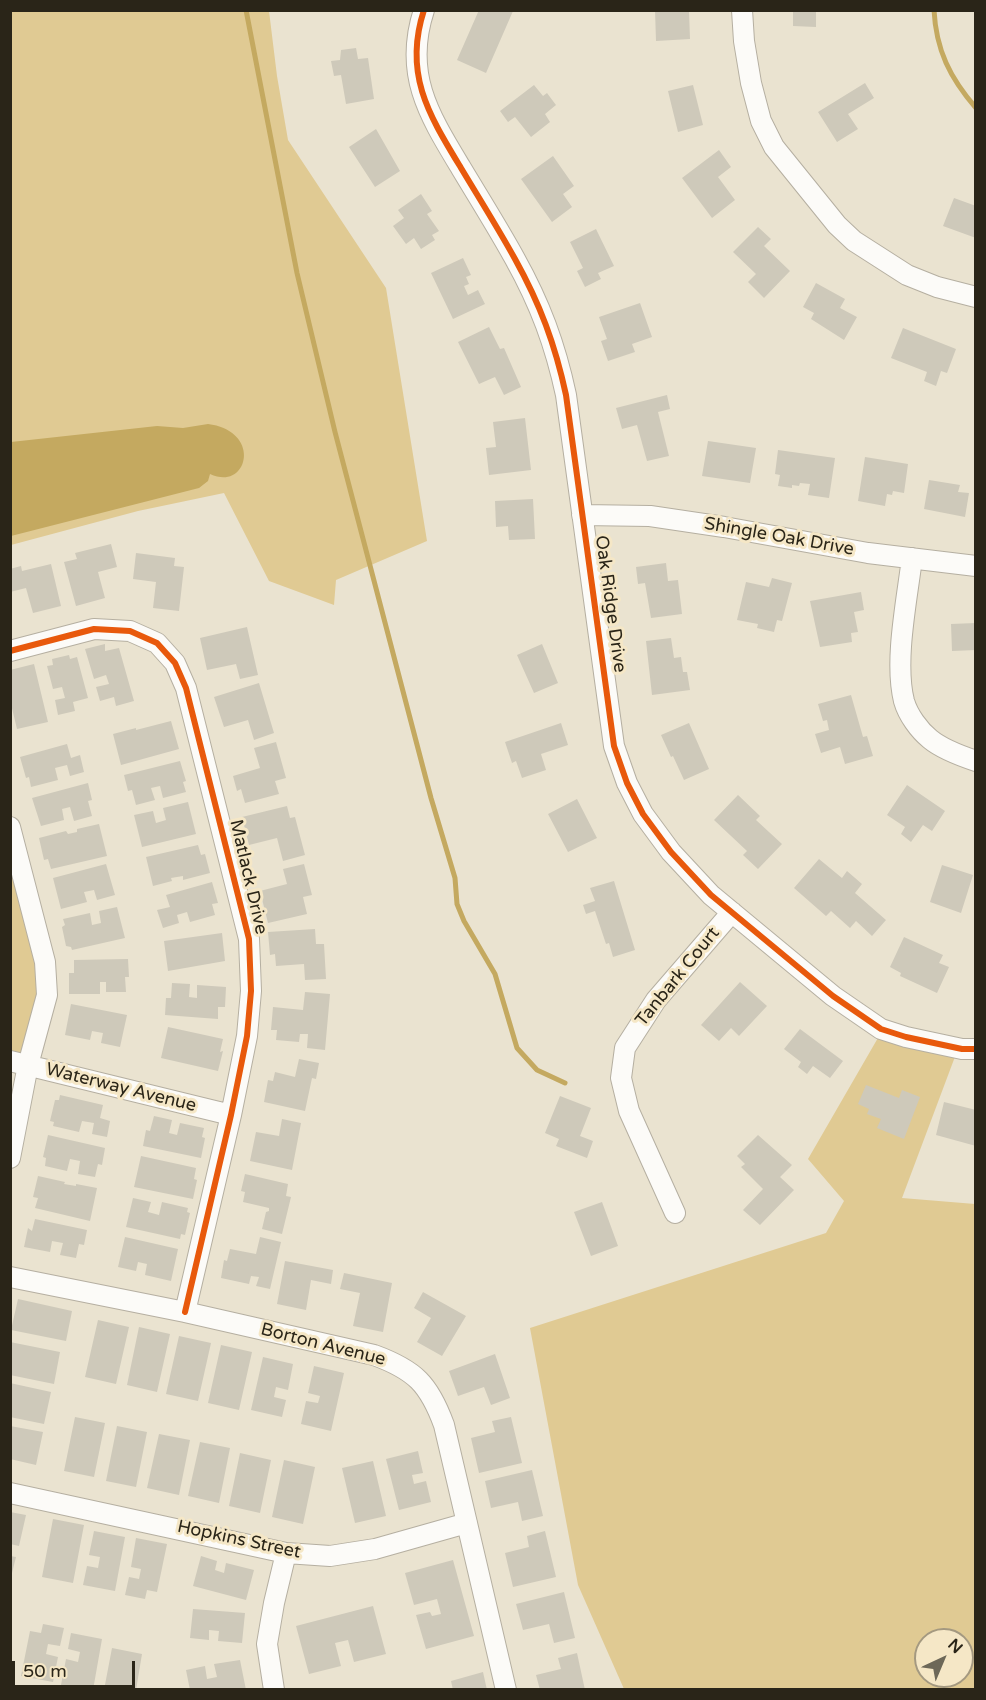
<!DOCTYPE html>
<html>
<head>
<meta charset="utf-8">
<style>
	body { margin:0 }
	#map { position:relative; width:986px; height:1700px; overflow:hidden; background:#eae3d0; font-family:"Varela Round",sans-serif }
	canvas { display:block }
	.frame { position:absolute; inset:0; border:12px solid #2a2518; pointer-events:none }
	.north { position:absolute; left:914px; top:1628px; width:60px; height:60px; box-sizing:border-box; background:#f5e7c6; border:2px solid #a49980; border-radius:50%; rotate:44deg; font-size:16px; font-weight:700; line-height:24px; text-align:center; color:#2a2518 }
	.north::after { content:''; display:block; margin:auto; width:21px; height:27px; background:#6d6858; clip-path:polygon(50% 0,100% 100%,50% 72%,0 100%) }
	.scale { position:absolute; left:12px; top:1661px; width:123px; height:27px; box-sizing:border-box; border:3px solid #2a2518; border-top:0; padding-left:8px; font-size:18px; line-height:21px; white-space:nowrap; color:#2a2518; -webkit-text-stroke:4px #f5e7c6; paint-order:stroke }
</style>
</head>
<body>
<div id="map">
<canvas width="986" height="1700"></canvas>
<div class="frame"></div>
<div class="north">N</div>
<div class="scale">50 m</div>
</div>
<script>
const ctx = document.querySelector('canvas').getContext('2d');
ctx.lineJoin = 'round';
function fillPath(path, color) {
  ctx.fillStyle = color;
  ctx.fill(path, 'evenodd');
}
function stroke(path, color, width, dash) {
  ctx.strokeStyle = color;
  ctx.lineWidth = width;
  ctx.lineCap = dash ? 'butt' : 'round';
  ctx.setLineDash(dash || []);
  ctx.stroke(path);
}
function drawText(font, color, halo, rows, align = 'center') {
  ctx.font = font + ' "Varela Round",sans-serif';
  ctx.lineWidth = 6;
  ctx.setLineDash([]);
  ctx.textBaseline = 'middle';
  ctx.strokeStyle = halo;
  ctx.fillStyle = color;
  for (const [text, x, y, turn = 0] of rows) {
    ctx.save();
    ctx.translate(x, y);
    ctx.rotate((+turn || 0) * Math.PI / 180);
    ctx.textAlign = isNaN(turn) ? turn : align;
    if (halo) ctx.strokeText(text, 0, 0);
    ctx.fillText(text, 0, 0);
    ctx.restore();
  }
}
const green = new Path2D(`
	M11 11H269L277 76 288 140 386 288 427 541 336 580 334 605 269 581 224 493 138 511 11 545Z
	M10 861 45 962 28 1065 11 1061Z
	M886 1024 959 1046 902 1198 975 1204V1689H624L578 1585 530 1328 826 1233 844 1201 808 1159ZM926 1640H962V1676H926Z`);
const water = new Path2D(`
	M208 424C263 431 248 492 210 474L208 481 199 488 11 536V442L157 426 183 428Z`);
const stream = new Path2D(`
	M246 10 297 273 335 432 431 798 455 878 457 904 464 921 495 974 517 1048 537 1070 565 1083
	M934 10C936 50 950 78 976 108`);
const building = new Path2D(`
	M479 10 513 11 486 73 457 60Z
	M655 10 689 11 690 39 656 41Z
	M793 10H816V27L793 26Z
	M356 48 358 59 368 58 374 99 346 104 341 75 334 76 331 61 340 60 341 50Z
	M865 83 874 98 848 114 858 129 837 142 818 112Z
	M534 85 543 96 547 93 556 105 545 114 550 122 531 137 515 117 508 122 500 111Z
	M693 85 703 125 678 132 668 91Z
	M376 129 400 171 375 187 349 147Z
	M719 150 731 167 718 177 735 200 712 218 682 178Z
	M553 156 574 186 563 194 572 207 552 222 521 179Z
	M421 194 432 211 427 214 439 231 432 235 435 240 421 249 414 238 406 244 393 226 404 218 398 210Z
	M954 198 976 206V238L943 226Z
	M758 227 771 239 764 246 790 271 764 298 748 282 756 274 733 252Z
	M596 229 614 266 598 273 601 279 585 287 577 271 583 268 570 242Z
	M463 258 471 275 466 277 469 284 464 286 468 295 478 290 485 304 453 319 431 273Z
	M816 283 845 299 840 308 857 317 844 340 811 319 814 313 803 307Z
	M640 303 652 337 632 344 635 352 608 361 601 341 607 339 599 317Z
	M489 327 500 349 504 348 521 387 504 395 495 377 479 384 458 342Z
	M903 328 956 349 947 373 941 371 936 386 924 381 927 372 891 358Z
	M667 395 670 409 658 412 669 456 647 461 637 425 622 429 616 408Z
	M525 418 531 470 489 475 486 448 496 447 493 422Z
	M708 441 756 448 750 483 702 476Z
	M778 450 835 458 829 498 808 495 810 484 800 483 799 486 792 485V488L778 486 780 475 775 474Z
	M865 457 908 464 904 493 893 491 892 495 887 494 885 506 858 501Z
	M929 480 960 485 958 492 969 493 965 517 924 509Z
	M533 499 535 539 509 540 508 526 496 527 495 501Z
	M111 544 117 567 98 572 105 598 76 606 64 562 77 559 75 553Z
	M136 553 175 558 174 566 184 567 179 611 153 608 156 582 133 579Z
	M666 563 668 581 678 580 682 614 651 618 645 583 638 584 636 567Z
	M51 564 61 606 33 613 26 588 10 592V569L21 566 22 571Z
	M772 578 792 583 782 621 777 620 774 632 757 628 758 624 737 620 746 582 769 587Z
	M861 592 864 610 854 612 858 632 851 633 852 642 820 647 810 601Z
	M976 623V650L952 651 951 624Z
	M247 627 258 675 240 679 236 664 207 670 200 638Z
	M671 638 674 658 681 657 683 672H687L690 690 652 695 646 641Z
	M105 644V651L119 648 134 701 116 706 114 697 100 701 96 687 109 684 106 675 94 679 85 649Z
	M542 644 558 683 534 693 517 655Z
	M69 655 70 659 77 657 88 698 73 702 75 711 58 715 55 700 65 698 62 687 53 689 47 666 53 665 52 659Z
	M34 664 48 722 17 729 10 700V670Z
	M259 683 274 733 254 740 248 720 224 727 214 697Z
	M851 695 863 737 867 736 873 756 845 764 840 747 821 753 815 734 829 730 827 720 823 721 818 704Z
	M171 721 179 749 121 765 113 734 136 728V730Z
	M561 723 568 745 541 754 546 770 522 778 516 761 512 763 505 742Z
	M689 723 709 769 684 780 673 756 671 757 661 735Z
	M276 742 286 778 275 781 279 794 245 803 241 789 237 791 233 776 260 768 254 748Z
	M67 744 71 758 80 755 84 772 70 776 67 765 55 768 58 780 31 787 29 777 26 778 20 757Z
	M180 761 186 781 183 782 186 792 163 798 160 786 151 788 155 800 136 805 132 790 128 791 124 775Z
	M88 783 92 800 88 801 92 816 74 821 70 807 62 809 64 820 41 826 32 798Z
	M907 785 945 811 932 831 923 825 911 842 901 834 905 827 887 815Z
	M738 795 760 816 756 820 782 844 758 869 743 855 747 851 714 820Z
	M577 799 597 838 568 852 548 814Z
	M188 802 196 834 142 847 134 815 153 811 156 823 166 820 163 808Z
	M287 806 290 818 295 817 305 855 283 861 277 838 249 845 242 817Z
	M99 824 107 856 51 869 48 859 44 860 39 838 66 831 68 834 77 832V829Z
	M198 845 201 855 205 854 210 873 183 880V876L171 878 172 881 153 886 146 857Z
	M819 859 842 878 847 871 862 884 855 893 886 920 872 936 856 921 850 928 831 911 826 916 794 888Z
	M106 864 115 895 97 900 94 890 84 892 87 902 61 909 53 878Z
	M304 864 312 895 303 897 307 914 268 923 260 891 287 884 283 869Z
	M942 865 973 875 961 913 930 902Z
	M614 881 635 950 613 957 609 943 606 944 595 911 586 914 583 905 595 901 590 888Z
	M212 882 218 903 212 904 215 915 190 922 187 912 177 915 179 923 163 928 157 910 170 907 166 895Z
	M117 907 125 938 72 950 71 947 66 946 62 927 65 925 63 919 90 913 92 925 101 923 99 911Z
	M315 929 316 944H324L326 979 305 980 304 964 276 966 275 954 270 955 268 932Z
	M222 933 225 961 168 971 164 941Z
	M904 937 943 955 939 963 949 967 937 993 900 976 901 973 890 967Z
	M128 959 129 977H125L126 992H106V982H100V994H69V973H74V960Z
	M740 982 767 1006 739 1036 731 1028 719 1041 701 1025Z
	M172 983 190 984 189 997 197 998V985L226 987 225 1007H218V1019L165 1015 166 998H171Z
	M305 992 330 994 325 1050 307 1048 308 1034H300L299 1042 276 1040 277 1030H271L273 1007 303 1010Z
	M71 1004 127 1015 120 1047 101 1043 103 1033 92 1031 90 1040 65 1035Z
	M168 1027 223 1039 220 1052 223 1051 218 1071 161 1058Z
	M800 1029 843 1061 830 1078 813 1066 807 1074 798 1067 801 1062 784 1049Z
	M299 1059 319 1063 316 1079 312 1078 305 1111 264 1102 268 1080 273 1081 275 1072 295 1077Z
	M866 1085 899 1098 902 1090 920 1097 904 1139 877 1128 881 1119 867 1114 869 1109 858 1104Z
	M60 1095 103 1105 100 1118 110 1121 107 1137 92 1134 94 1123 82 1121 79 1132 53 1126 54 1122 50 1121 55 1100H59Z
	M560 1096 591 1108 580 1136 593 1141 587 1158 556 1146 559 1139 545 1133Z
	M944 1102 976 1110V1146L936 1135Z
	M154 1116 172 1120 169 1133 177 1135 180 1123 204 1128 202 1137 205 1138 201 1158 143 1146 146 1130 150 1131Z
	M282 1119 301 1123 292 1170 250 1161 256 1132 279 1136Z
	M48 1135 105 1148 102 1165 98 1164 95 1177 78 1174 80 1161 70 1159 67 1171 45 1166 46 1158 43 1157Z
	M758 1135 792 1165 780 1177 794 1190 760 1225 743 1210 763 1189 741 1167 745 1164 737 1156Z
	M141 1156 196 1168 194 1179 197 1180 193 1199 134 1187Z
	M245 1174 288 1184 286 1196 291 1197 282 1234 262 1229 266 1212 269 1211V1208L243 1202 245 1192 241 1191Z
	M38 1176 65 1182 64 1184 76 1186V1184L97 1188 90 1221 35 1208 38 1198 33 1197Z
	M133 1198 151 1202 148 1212 159 1215 162 1202 188 1208 187 1212 190 1213 185 1235 181 1234 180 1239 126 1227Z
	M602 1202 618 1246 591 1256 574 1212Z
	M35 1219 87 1230 84 1245 79 1244 76 1258 60 1255 63 1243 52 1241 50 1252 24 1247 28 1228 32 1231Z
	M125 1237 178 1249 171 1281 145 1275 147 1264 138 1262 136 1271 118 1267Z
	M260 1237 281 1242 270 1289 256 1286 259 1277 251 1276 249 1284 221 1278 224 1260 227 1261 230 1249 256 1254Z
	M285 1261 333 1270 331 1284 311 1280 306 1310 277 1304Z
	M344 1273 392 1283 383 1332 353 1326 360 1293 340 1289Z
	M423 1292 466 1316 442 1356 417 1342 431 1318 414 1308Z
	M18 1299 72 1311 66 1341 11 1330Z
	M98 1320 129 1327 116 1384 85 1377Z
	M139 1327 170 1334 157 1392 127 1385Z
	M179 1336 211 1343 198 1401 166 1394Z
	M10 1342 60 1352 54 1384 10 1375Z
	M221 1345 252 1352 239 1410 208 1403Z
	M495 1354 510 1398 491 1405 484 1387 458 1396 449 1371Z
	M263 1357 293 1364 288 1390 276 1387 274 1397 286 1400 282 1417 251 1410Z
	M314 1366 344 1373 331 1431 301 1424 306 1401 318 1403 320 1396 308 1393Z
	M10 1383 51 1392 44 1424 10 1417Z
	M75 1417 105 1423 94 1477 64 1471Z
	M511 1417 522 1463 479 1473 471 1438 495 1432 492 1421Z
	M10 1426 43 1432 36 1465 10 1459Z
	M117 1426 147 1432 136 1487 106 1481Z
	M159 1434 190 1440 179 1495 147 1488Z
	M200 1442 230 1448 219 1503 188 1496Z
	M418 1451 423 1473 412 1475 414 1484 426 1481 431 1502 399 1510 386 1459Z
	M240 1453 271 1460 260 1513 229 1506Z
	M284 1460 315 1467 303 1524 272 1517Z
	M373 1461 386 1516 355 1523 342 1468Z
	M532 1470 543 1516 522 1521 518 1502 491 1508 485 1481Z
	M10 1512 26 1515 19 1546 10 1544Z
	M53 1519 84 1525 73 1583 42 1577Z
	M94 1531 125 1537 115 1591 83 1585 87 1566 98 1568 100 1557 89 1555Z
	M545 1531 556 1577 513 1587 505 1553 529 1547 527 1536Z
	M136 1538 167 1544 157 1592 147 1590 145 1599 125 1595 129 1577 139 1579 141 1569 131 1567Z
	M10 1556 16 1557 11 1577H10Z
	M201 1556 217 1561 215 1570 224 1573 226 1563 254 1570 246 1600 193 1586Z
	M453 1560 474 1636 426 1649 416 1615 430 1612 432 1616 441 1614 437 1599 414 1605 405 1573Z
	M564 1592 575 1638 554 1643 549 1624 523 1630 516 1604Z
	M373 1606 386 1654 354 1662 348 1640 335 1643 341 1666 309 1674 296 1626Z
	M193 1609 245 1613 242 1643 218 1641 219 1631 209 1630V1640L190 1638Z
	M43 1624 64 1628 60 1646 48 1644 46 1654 58 1657 53 1682 21 1676 30 1631 41 1633Z
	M71 1633 102 1639 93 1690 61 1685 66 1659 78 1662 80 1652 68 1649Z
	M112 1648 142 1654 136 1690H104Z
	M577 1653 585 1690H540L536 1675 561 1669 558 1658Z
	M240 1660 246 1690H190L186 1670 205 1666 207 1679 217 1677 214 1664Z
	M483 1672 487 1690H453L451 1681Z`);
const street = new Path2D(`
	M424 10C403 74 429 115 461 168 479 198 498 228 515 259 540 304 555 344 566 395L614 746 627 783 643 814 671 852 711 895 833 996 881 1029 906 1037 962 1049H976
	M742 10 744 41 751 83 761 121 774 147 837 225 854 241 907 275 937 287 976 297
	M582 515 650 516 724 527 868 553 976 566
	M912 558C907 600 894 661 904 701 908 715 919 730 930 739 942 749 961 756 976 761
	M10 651 94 629 130 631 157 643 175 663 186 688 249 939 251 991 247 1036 231 1115 185 1312
	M10 827 45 962 47 995 28 1065 10 1158
	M10 1061 231 1115
	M675 1213 629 1111 621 1078 625 1048 656 1000 732 912
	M10 1277 185 1312 374 1355C415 1370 429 1384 444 1425L506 1690
	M10 1493 286 1553 330 1556 375 1549 467 1523
	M274 1690 267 1644 274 1603 286 1553`);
const cycleway = new Path2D(`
	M424 10C403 74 429 115 461 168 479 198 498 228 515 259 540 304 555 344 566 395L614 746 627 783 643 814 671 852 711 895 833 996 881 1029 906 1037 962 1049H976
	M10 651 94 629 130 631 157 643 175 663 186 688 249 939 251 991 247 1036 231 1115 185 1312`);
const streetNames = [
	["Shingle Oak Drive",779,537,10],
	["Oak Ridge Drive",610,604,82],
	["Matlack Drive",248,877,77],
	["Tanbark Court",678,977,-51],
	["Waterway Avenue",121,1088,14],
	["Borton Avenue",323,1345,14],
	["Hopkins Street",239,1540,12]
];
fillPath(green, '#e0ca93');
fillPath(water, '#c4a960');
stroke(stream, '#c4a960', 5);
fillPath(building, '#cec9ba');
stroke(street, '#b5afa1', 22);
stroke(street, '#fcfbf8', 20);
stroke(cycleway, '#e8590c', 6);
drawText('18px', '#2a2518', '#f5e7c6', streetNames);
</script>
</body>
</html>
